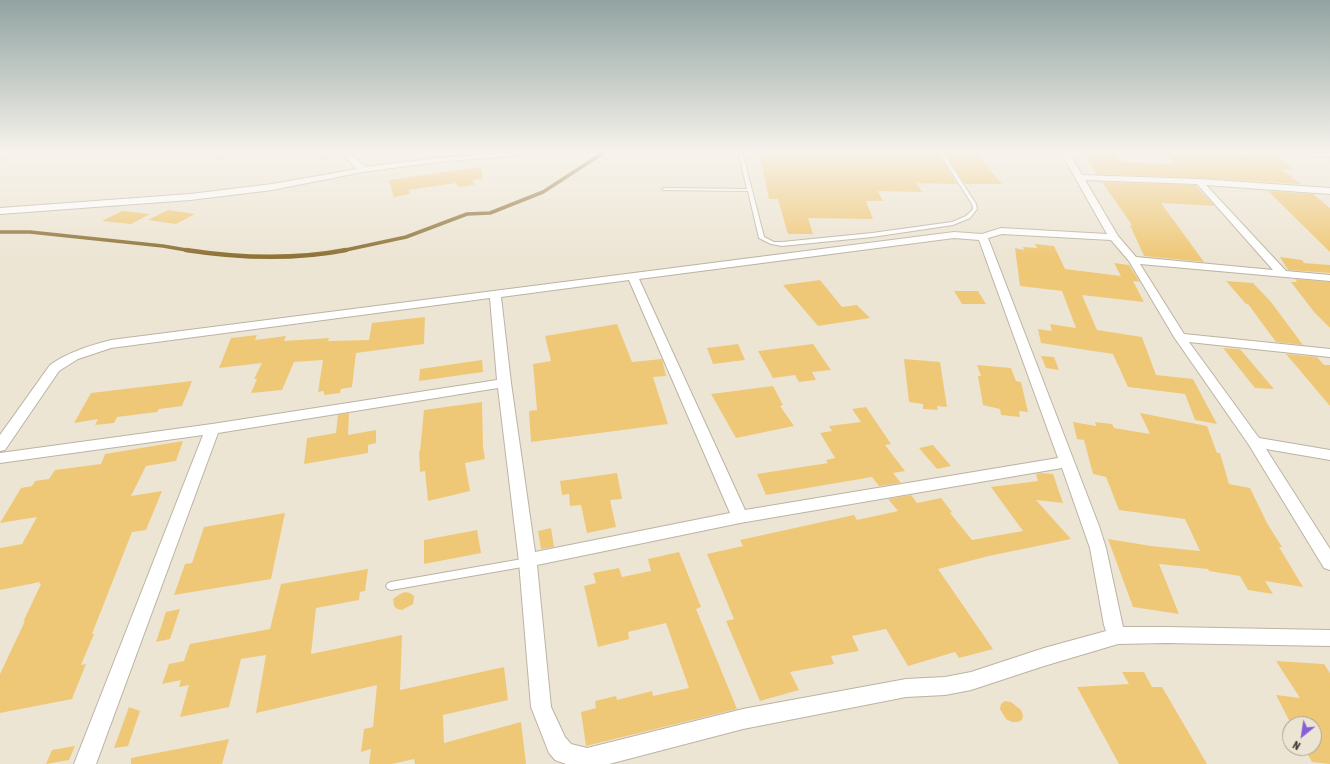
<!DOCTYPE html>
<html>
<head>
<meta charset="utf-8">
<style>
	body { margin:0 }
	#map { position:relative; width:1330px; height:764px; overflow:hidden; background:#ede5d4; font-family:"Asap Condensed",sans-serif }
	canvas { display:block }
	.north { position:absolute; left:1282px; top:716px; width:40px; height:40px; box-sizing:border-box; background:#ede5d4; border:1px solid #a8a295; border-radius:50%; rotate:210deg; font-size:11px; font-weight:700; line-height:16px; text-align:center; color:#403d36 }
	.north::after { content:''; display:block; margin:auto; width:14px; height:18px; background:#855fda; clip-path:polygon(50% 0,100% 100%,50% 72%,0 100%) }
</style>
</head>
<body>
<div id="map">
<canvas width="1330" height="764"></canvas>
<div class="north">N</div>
</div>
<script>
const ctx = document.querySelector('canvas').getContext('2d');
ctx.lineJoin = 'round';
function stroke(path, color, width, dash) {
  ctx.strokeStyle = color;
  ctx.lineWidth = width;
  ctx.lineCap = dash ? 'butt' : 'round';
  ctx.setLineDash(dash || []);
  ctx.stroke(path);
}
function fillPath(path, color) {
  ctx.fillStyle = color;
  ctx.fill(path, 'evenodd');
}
const streamFar1 = new Path2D(`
	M0 232H30L163 246 192 251
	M341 251 406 237 467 214 490 213 543 192 603 153`);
const stream = new Path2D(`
	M186 250C238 258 294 260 346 250`);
const building = new Path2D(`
	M759 151H937L957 184 916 183 922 192 878 191 883 201H866L873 219 808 218 813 234H788L778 199H769Z
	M943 151H975L1002 184H965Z
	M1086 151 1116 153 1122 162 1167 164 1166 163 1175 164 1164 151 1277 156 1294 170 1281 169 1301 184 1199 178 1097 174 1087 159H1091Z
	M481 167 483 179 472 180 475 185 458 187 456 183 409 190 410 194 394 197 389 180Z
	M1102 182 1195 185 1215 206 1161 203 1204 262 1144 256 1130 225H1132Z
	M1268 191 1313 194 1330 208V252Z
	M168 210 195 214 176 224 148 220Z
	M122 211 150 214 131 224 102 221Z
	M1035 244 1054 246 1065 269 1121 276 1114 263 1129 265 1140 282 1133 281 1144 302 1082 295 1097 330 1142 337 1156 375 1193 379 1217 424 1195 420 1185 394 1128 387 1113 354 1041 343 1038 329 1052 331 1050 324 1076 328 1062 291 1020 286 1015 248 1024 250 1023 247 1037 248Z
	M1280 257 1302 260 1304 263 1330 265V273L1288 270Z
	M1295 279 1330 282V328L1314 312 1291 282H1297Z
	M820 280 842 307 857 305 870 318 818 326 783 285Z
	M1226 281 1253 283 1271 302 1303 345 1276 342 1248 304H1246Z
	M954 291H978L986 304H962Z
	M425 317 424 344 356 353 352 387 341 389 340 393 324 395V391L318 392 323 360 294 362 282 390 251 393 257 379H254L262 363 219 368 231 338 257 335 255 340 286 336 284 341 329 338 328 341 369 340 372 323Z
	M617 324 632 362 662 359 666 376 653 377 668 424 531 442 529 411 537 410 533 364 551 361 545 336Z
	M738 344 745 360 713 364 707 348Z
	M813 344 831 370 812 372 816 380 799 382 795 375 773 378 758 351Z
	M1223 348 1240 349 1274 389 1255 388Z
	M1286 354 1317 357 1324 365H1330V406Z
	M1041 356 1054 357 1059 370 1046 368Z
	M904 359 940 362 947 407 937 406 938 410 923 409V404L909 402Z
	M482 360 483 372 419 381 420 369Z
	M977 365 1011 368 1016 381 1021 382 1028 412 1019 411 1020 417 1001 415 1000 409 983 405 978 376H981Z
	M192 381 182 406 159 409 157 412 117 417 114 423 95 425 98 419 74 423 91 393Z
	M773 386 783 405 780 406 794 426 736 438 711 394Z
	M482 402 483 446 485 459 465 463 470 491 428 501 425 471 420 472 419 452 420 451 424 410Z
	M866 407 891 444 885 445 905 471 893 473 901 483 879 486 872 477 766 495 757 474 828 463 826 460 835 458 820 433 832 431 829 426 861 422 852 409Z
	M349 413 348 435 376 430V443L368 445V453L304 464 307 438 336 433 338 415Z
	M1140 413 1207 426 1217 453H1220L1229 484 1250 488 1267 523 1282 547H1279L1303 587 1265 581 1273 594 1248 590 1240 576 1209 571 1208 569 1159 564 1179 614 1133 607 1108 539 1151 546 1200 551 1185 519 1119 510 1106 477 1093 474 1084 440 1077 439 1073 422 1096 426 1095 422 1112 424 1114 428 1150 434Z
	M183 441 176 461 146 466 131 496 162 491 146 530 132 532 92 634H94L81 665 86 664 72 699 0 713V674L25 621 23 622 41 584H39L40 582 0 590V548L22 544 37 517 0 523 21 488 32 486 35 481 49 479 55 470 101 464 105 454Z
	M933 445 951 466 937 469 919 448Z
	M617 473 622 499 610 500 616 527 587 533 581 505 570 506 569 494 562 495 560 481Z
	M1041 473 1053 474 1063 503 1036 500 1071 539 989 556 938 569 993 649 959 658 955 652 908 666 886 629 852 636 859 651 831 656 834 664 790 672 799 690 760 701 726 621 734 619 707 554 743 546 740 540 854 515 857 520 898 511 888 499 911 495 917 503 941 498 952 512 950 513 972 540 1023 531 991 487 1038 481 1036 474Z
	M285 513 271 579 174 595 185 564 192 563 204 527Z
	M551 528 554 547 541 549 538 531Z
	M477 530 481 553 424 564V540Z
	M679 552 701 607 696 609 737 709 586 746 581 712 596 708 595 701 616 696 617 700 652 691 653 696 689 688 666 623 628 632 629 639 598 647 584 586 596 583 593 573 619 568 622 577 651 571 648 559Z
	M368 569 365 591 360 592 359 600 316 608 311 654 402 635 400 690 504 667 508 700 443 715 444 743 521 722 526 764H415L414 759 392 764H369L371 749 361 752 364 729 373 727 377 685 256 713 266 655 241 659 229 707 180 717 189 685 179 687 181 680 162 684 169 664 184 661 190 644 270 629 281 584Z
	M405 592 410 593 414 596 413 604 402 610 397 609 394 606 393 599 400 594Z
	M180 609 170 639 156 642 166 612Z
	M1276 661 1324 664 1330 673V764L1312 762 1304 748H1314V724H1291L1276 695 1300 698Z
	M1122 672H1144L1152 687H1162L1207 764H1119L1077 687 1129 684Z
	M1005 701 1011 702 1021 710 1023 715 1022 720 1018 722H1012L1006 719 1000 709 1001 704Z
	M129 707 140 711 128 746 114 748Z
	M229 739 222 764H131V758Z
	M75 746 69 760 46 764 52 750Z`);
const service = new Path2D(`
	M248 151H254L218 159 216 158Z
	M315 151H319L326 158 323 159Z
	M738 151H742L764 237 774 242H782L872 233 952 222 966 216 973 209 972 204 938 151H942L976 204 977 209 970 218 953 225 872 237 782 246 771 244 759 238 748 191 664 190 662 189 664 188 747 189Z
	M0 158 5 160 3 161 0 160Z
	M528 558 531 559 533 562 531 565 528 566 391 590 388 589 386 586 388 583 391 582Z`);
const minor = new Path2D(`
	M339 151H347L365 167 437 158 528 151H555L551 153 437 162 363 172 272 190 190 200 0 214V208L190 194 272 184 357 169Z
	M1060 151H1068L1082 175 1199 179 1330 188V194L1206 185 1286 271 1330 275V281L1140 264 1184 334 1330 349V357L1189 342 1259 438 1330 450V460L1266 449 1330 549V570L1324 568 1249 445 1174 337 1129 261 1111 240 1002 234 988 238 1099 526 1106 548 1123 627H1166L1330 630V646L1166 643 1118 644 1044 666 971 690 945 695 906 697 743 729 609 764H566L555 760 549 753 531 707 519 562 498 388 218 433 96 764H74L203 435 0 463V453L212 424 497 380 490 298 111 348 78 359 59 371 5 450 0 451V435L50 365C68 352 89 346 111 340L954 232 982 234 1001 228 1107 234ZM1085 180 1197 184 1273 270 1136 257 1118 236ZM954 238 979 240 1058 458 745 510 639 279ZM629 280 730 513 535 552 511 383 501 297ZM1062 468 1090 548 1104 625 1106 631 1044 648 971 672 945 677 906 679 743 709 587 748 571 744 565 737 551 707 537 565 740 523Z
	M1253 151H1290L1330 153V157L1257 153Z`);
stroke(streamFar1, '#8e7337', 3.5);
stroke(stream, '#8e7337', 4.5);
fillPath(building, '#efc877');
stroke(service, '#bbb3a3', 2);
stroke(minor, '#bbb3a3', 2);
fillPath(service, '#fff');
fillPath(minor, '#fff');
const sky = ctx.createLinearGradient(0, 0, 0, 257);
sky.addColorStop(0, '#91a3a1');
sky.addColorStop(0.59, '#f7f3ec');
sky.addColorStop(1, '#f7f3ec00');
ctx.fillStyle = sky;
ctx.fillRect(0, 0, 1330, 257);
</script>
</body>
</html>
